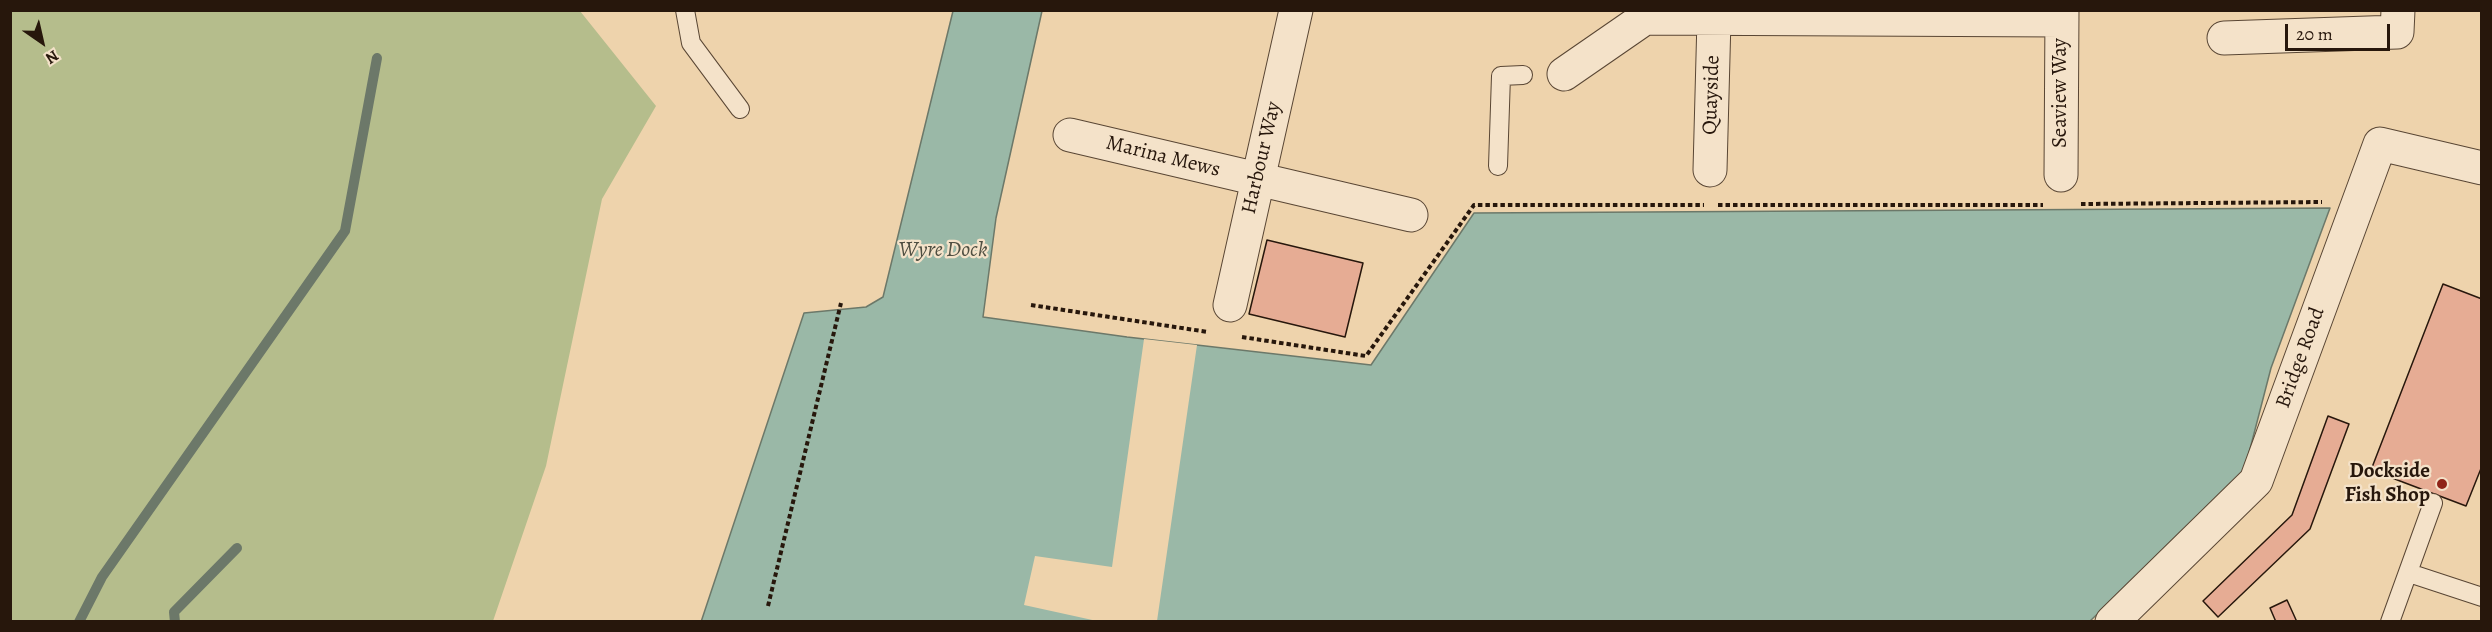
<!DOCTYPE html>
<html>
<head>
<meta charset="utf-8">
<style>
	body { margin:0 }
	#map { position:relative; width:2492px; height:632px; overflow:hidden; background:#eed3ac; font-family:Alegreya,serif }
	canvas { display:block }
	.frame { position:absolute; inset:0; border:12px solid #27170c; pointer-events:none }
	.north { position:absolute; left:12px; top:12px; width:60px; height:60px; -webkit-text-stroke:4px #f4e2c9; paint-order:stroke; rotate:146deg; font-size:16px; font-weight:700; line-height:24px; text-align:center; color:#27170c }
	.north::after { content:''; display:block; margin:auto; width:21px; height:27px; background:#27170c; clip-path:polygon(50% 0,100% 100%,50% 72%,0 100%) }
	.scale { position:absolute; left:2285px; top:24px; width:105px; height:27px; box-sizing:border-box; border:3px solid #27170c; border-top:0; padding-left:8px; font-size:18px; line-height:21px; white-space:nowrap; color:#27170c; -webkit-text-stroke:4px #f4e2c9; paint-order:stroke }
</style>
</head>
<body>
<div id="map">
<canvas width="2492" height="632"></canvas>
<div class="frame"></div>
<div class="north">N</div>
<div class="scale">20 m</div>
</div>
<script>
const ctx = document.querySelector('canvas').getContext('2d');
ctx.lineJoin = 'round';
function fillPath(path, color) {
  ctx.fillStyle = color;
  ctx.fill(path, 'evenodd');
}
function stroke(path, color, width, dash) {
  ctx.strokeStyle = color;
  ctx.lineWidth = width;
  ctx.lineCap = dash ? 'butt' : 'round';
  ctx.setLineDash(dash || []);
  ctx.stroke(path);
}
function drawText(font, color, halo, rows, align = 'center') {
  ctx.font = font + ' Alegreya,serif';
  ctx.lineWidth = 4.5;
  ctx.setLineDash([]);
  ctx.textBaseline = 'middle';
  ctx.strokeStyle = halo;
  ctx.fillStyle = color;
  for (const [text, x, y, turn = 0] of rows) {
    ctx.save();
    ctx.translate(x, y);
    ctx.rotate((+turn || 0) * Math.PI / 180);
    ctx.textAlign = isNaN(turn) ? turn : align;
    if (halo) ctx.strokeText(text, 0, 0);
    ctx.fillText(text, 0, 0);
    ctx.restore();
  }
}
const green = new Path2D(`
	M10 11H580L656 106 602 199 546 466 493 621H11Z`);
const water = new Path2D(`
	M953 11H1042L996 218 983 317 1127 337 1371 365 1474 213 2330 208 2271 368 2243 476 2090 621 701 622 804 313 866 307 883 297Z`);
const pier = new Path2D(`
	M1144 339 1197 345 1157 621H1097L1024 605 1035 556 1112 567Z`);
const stream = new Path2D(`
	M79 622 102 577 345 231 377 58
	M175 622 174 612 237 548`);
const building = new Path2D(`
	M1267 240 1363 263 1345 337 1249 314Z
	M2443 284 2482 299V466L2466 506 2371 470Z
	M2328 416 2349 424 2310 529 2218 617 2203 601 2292 515Z
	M2287 600 2297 622H2276L2270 608Z`);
const path = new Path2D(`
	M2081 204 2322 202
	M1718 205H2043
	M1031 305 1208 332
	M1242 337 1366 356 1474 205H1704
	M768 606 841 303`);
const lane = new Path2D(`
	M685 10 691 43 740 109
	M1498 166 1501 76 1523 75
	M2409 573 2482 597
	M2390 622 2433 503`);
const street = new Path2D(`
	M2224 38 2397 32 2398 10
	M1564 74 1645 18 2062 20
	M1070 135 1411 215
	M1710 170 1714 19
	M2061 175 2062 10
	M1230 305 1296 10
	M2112 622 2256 481 2380 144 2482 168`);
const markers = [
	[2442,484,6,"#8f2418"]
];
const streetNames = [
	["Seaview Way",2061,93,-90],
	["Quayside",1712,95,-88],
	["Marina Mews",1163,157,14],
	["Harbour Way",1262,158,-77],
	["Bridge Road",2301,358,-70]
];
const poiNames = [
	["Dockside",2430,472],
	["Fish Shop",2430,496]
];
const waterNames = [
	["Wyre Dock",943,251]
];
fillPath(green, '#b5bd8c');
fillPath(water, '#9ab8a7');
stroke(water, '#6c7869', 1.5);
fillPath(pier, '#eed3ac');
stroke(stream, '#6c7869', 10);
fillPath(building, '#e6ac94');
stroke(building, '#27170c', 1.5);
stroke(lane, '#594634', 20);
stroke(street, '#594634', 35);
stroke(path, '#27170c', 4, [4.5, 3]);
stroke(lane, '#f4e2c9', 18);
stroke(street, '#f4e2c9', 33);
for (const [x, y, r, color] of markers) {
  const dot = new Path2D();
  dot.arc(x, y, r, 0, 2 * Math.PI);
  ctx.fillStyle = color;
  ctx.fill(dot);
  stroke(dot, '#f4e2c9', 2);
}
drawText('21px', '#27170c', '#f4e2c9', streetNames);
drawText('bold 21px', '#27170c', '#f4e2c9', poiNames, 'right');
drawText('italic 22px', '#4f4f42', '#f4e2c9', waterNames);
</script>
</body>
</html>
